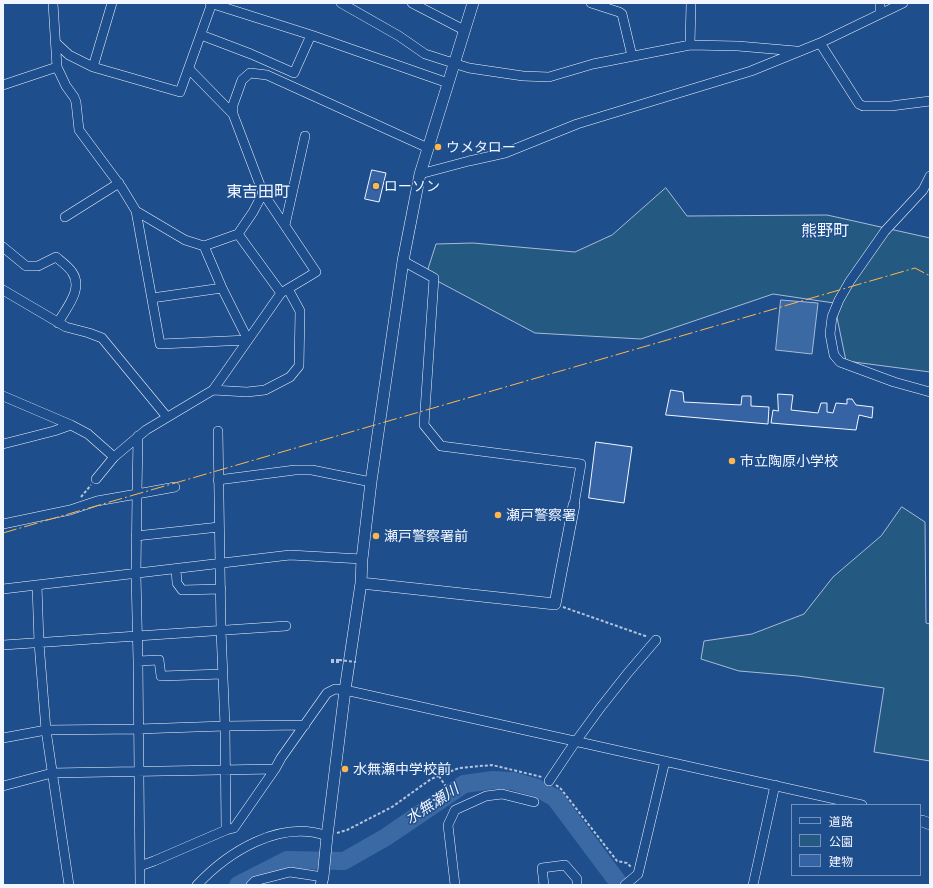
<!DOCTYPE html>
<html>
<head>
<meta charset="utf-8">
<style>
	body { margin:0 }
	#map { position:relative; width:933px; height:888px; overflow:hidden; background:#1f4e8c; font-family:Barlow,"Noto Sans JP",sans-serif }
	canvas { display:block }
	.frame { position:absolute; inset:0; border:4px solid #f2f6ff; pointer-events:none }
	.legend { position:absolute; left:791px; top:804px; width:130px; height:72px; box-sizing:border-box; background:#1f4e8c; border:1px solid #7391ba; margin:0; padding:5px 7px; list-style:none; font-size:12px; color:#f2f6ff }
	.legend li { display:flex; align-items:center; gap:8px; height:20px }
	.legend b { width:20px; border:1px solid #7391ba }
</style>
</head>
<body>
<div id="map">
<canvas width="933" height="888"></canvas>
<div class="frame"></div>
<ul class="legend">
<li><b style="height:5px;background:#1f4e8c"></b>道路</li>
<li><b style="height:11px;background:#245a82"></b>公園</li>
<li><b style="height:11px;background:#3563a3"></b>建物</li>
</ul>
</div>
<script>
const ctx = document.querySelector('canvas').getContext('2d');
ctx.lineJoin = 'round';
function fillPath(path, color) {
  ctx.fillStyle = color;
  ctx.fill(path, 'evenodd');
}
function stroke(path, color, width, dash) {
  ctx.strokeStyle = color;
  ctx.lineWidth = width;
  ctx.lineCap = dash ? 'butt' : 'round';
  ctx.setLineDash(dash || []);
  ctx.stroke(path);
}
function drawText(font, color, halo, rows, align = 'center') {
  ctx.font = font + ' Barlow,"Noto Sans JP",sans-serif';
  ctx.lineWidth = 3;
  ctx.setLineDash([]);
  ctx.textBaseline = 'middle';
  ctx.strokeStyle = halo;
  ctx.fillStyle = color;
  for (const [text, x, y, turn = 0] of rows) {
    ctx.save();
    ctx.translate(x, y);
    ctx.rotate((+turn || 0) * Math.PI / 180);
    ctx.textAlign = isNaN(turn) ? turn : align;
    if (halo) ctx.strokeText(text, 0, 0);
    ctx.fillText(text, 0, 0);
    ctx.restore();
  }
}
const green = new Path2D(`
	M666 188 687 216 827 215 930 238V372L846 361 834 303 773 294 641 339 535 333 426 275 436 244 473 243 575 252 612 235Z
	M902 507 925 522 926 623 930 624V761L874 752 884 688 798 676 739 671 701 659 704 641 752 634 804 614 833 577 881 536Z`);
const water = new Path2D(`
	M781 300 818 303 812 354 776 350Z`);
const river = new Path2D(`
	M238 885 287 860 344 861 386 837 464 784 493 780 513 781 537 788 555 798 620 885`);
const building = new Path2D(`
	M372 170 386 173 379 202 365 199Z
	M671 390 683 392 684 402 741 405 742 396H751V406L769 407 768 424 666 415Z
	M778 394 793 395 791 410 818 413 821 403H827V412L833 413 836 403 847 404V399H852L856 405 873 407 872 418 859 415 856 430 771 423 773 410 778 411Z
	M596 442 632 447 624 503 589 498Z`);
const path = new Path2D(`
	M81 497 91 485
	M563 607 648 637
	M339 662H331V660H339
	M439 776 452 796
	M556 785 561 789 617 861 627 863 631 867
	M337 833 347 830 392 807 431 779 459 768 492 765 542 777`);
const minor = new Path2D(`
	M53 3 57 67 66 86 74 97 76 102 79 130 122 188 136 211 185 240 204 246 238 234 253 212 263 193
	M210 3 311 35 448 83
	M341 3 399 36 425 54 469 68 523 76 549 77 593 64 690 45 738 46 796 51
	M412 3 464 30
	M591 3 619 12 622 14 632 56
	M880 3V14
	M201 35 251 54 294 73 311 35
	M55 42 69 55 93 67 180 92 212 3
	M820 43 859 104 863 106H891L930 101
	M690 45 691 3
	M93 67 112 3
	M3 85 57 67
	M233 114V105L242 80 250 73 267 75 428 148
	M420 174 469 161 505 153 577 124 751 71 820 43 903 3
	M930 176 923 190 885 231 850 281 839 300 832 317 830 334 834 355 840 362 894 382 930 392
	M136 211 160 344 248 340
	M65 217 119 183
	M285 225 305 136
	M238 234 281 293
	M204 246 222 288 248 340
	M3 247 26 266H38L56 257C62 262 68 266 72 272 84 289 66 308 58 323
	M403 261 434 278 424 425 441 446 581 464 574 505
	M3 290 66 327 89 333 102 338 167 417
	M152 298 222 288
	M213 390 247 392 265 390 290 377 299 366 300 311 288 289
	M3 396 71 425 88 434 114 457 146 430 213 390 281 293 316 272 263 193 233 114 189 69
	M138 436 137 494 175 487
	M3 444 54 431 71 425
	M96 479 114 457
	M218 480 295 470H312L371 482
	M3 524 70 510 97 501 137 494 136 574 138 661 140 885
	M136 536 219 527
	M176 569 177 583 182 590 221 589
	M3 589 290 555 362 559
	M3 645 286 626
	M138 661 159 660 161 676 223 674
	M3 738 46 730 39 643 37 585
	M549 781C582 730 616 685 656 640
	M3 786 52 773 275 769 281 758 327 693 335 689 345 690 862 805
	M226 830 234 828 275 769
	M140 866 154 861 226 830 225 726 305 725
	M69 885 46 730 138 729 225 726 221 630 218 431
	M197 885C228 852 280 819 327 836
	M251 885 255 881 290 872 323 877
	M455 885 448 825 455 810 486 796 502 794 534 802
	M544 885 542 868 565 865 577 879V885
	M625 885 638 874 665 761
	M753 885 775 785`);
const tertiary = new Path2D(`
	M361 583 555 604 574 505
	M922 821 930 824
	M321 885 323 877 327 836 345 690 361 583 362 559 371 482 403 261 420 174 473 3`);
const pathBridge = new Path2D(`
	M339 660 356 662`);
const power = new Path2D(`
	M3 533 915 268 930 276`);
const markers = [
	[438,147,4,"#ffb74d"],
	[376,186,4,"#ffb74d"],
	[732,461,4,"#ffb74d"],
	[498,515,4,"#ffb74d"],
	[376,536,4,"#ffb74d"],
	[345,769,4,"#ffb74d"]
];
const poiNames = [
	["ウメタロー",446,147],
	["ローソン",384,186],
	["市立陶原小学校",740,461],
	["瀬戸警察署",506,515],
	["瀬戸警察署前",384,536],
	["水無瀬中学校前",353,769]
];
const waterNames = [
	["水無瀬川",432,804,-33]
];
const quarterNames = [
	["東吉田町",258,192],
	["熊野町",825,231]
];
fillPath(green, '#245a82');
stroke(green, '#a8bbd7', 1);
fillPath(water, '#3b69a3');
stroke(water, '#a8bbd7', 1);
stroke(river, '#3b69a3', 18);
fillPath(building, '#3563a3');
stroke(building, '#f2f6ff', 1);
stroke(minor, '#f2f6ff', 10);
stroke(tertiary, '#f2f6ff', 12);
stroke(path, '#b3c4dc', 2, [3, 2]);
stroke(minor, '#1f4e8c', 9);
stroke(tertiary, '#1f4e8c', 11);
stroke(pathBridge, '#b3c4dc', 2, [3, 2]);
stroke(power, '#ffb74d', 1, [14, 3, 2, 3]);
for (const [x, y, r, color] of markers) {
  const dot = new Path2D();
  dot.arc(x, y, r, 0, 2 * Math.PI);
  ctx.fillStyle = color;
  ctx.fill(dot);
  stroke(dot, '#1f4e8c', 1.5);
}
drawText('14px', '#f2f6ff', '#1f4e8c', poiNames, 'left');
drawText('italic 15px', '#f2f6ff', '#1f4e8c', waterNames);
drawText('16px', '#f2f6ff', '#1f4e8c', quarterNames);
</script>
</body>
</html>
